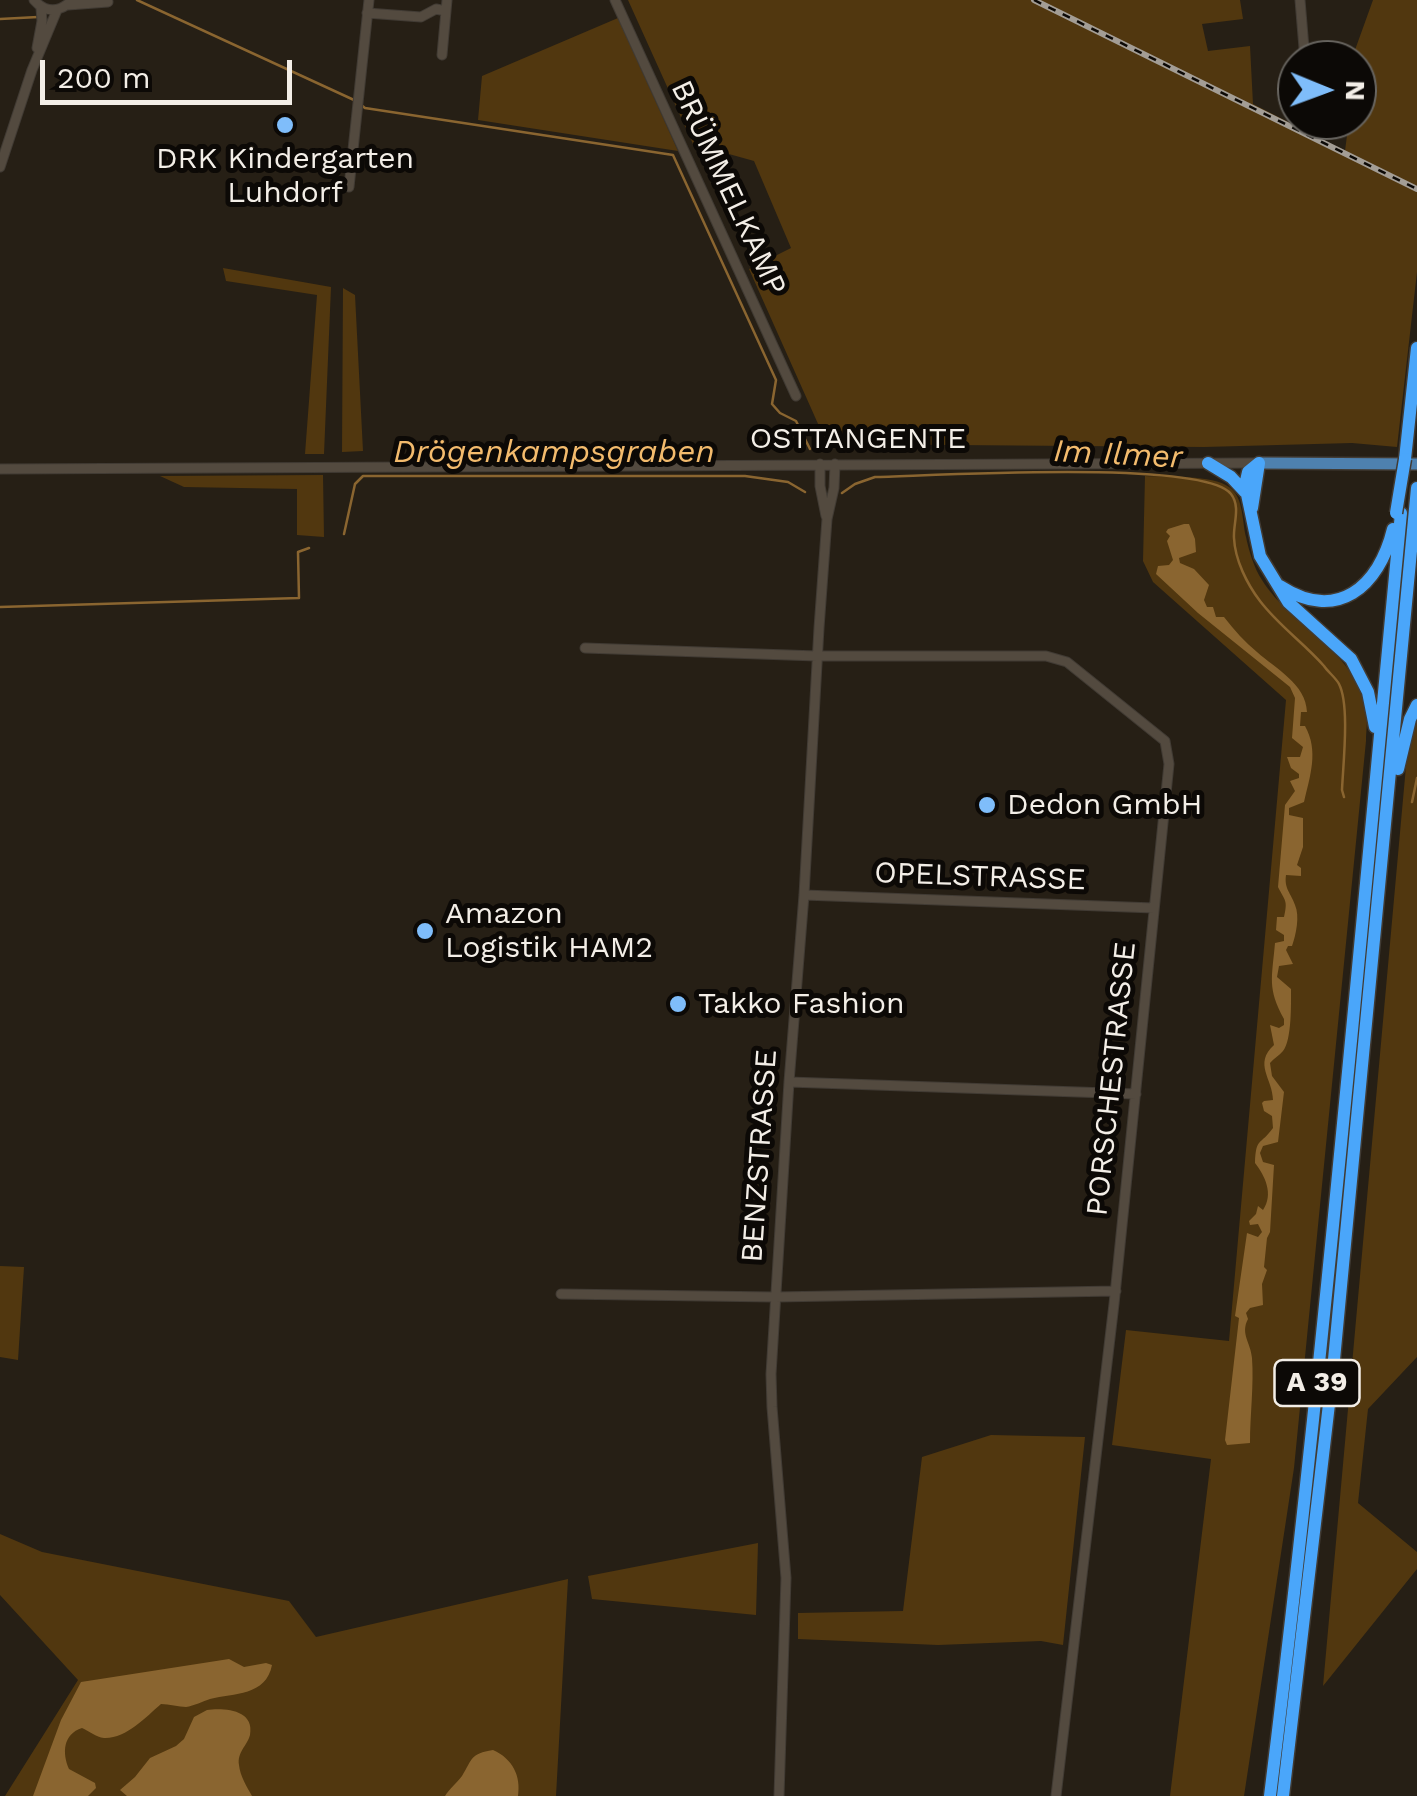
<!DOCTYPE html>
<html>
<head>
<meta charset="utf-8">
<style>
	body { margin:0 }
	#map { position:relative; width:1417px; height:1796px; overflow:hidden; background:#261f15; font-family:"Work Sans",sans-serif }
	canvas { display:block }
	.north { position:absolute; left:1277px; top:40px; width:100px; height:100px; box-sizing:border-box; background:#0c0906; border:2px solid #686560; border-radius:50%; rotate:91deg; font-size:28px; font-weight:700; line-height:40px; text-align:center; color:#f3eee7 }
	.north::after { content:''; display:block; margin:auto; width:35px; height:45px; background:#7fbdfa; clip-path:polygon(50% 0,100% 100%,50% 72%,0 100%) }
	.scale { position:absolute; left:40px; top:60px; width:252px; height:45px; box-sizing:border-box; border:5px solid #f3eee7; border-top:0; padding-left:12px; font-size:30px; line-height:35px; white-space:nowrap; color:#f3eee7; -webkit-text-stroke:8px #0c0906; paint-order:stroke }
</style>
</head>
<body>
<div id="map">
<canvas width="1417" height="1796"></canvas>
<div class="north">N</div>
<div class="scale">200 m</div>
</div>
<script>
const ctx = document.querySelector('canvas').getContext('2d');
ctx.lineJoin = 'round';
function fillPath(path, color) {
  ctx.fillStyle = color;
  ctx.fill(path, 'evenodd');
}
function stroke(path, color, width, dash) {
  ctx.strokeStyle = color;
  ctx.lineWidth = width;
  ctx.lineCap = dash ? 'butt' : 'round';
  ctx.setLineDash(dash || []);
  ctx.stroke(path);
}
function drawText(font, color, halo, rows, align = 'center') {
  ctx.font = font + ' "Work Sans",sans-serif';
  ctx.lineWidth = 10;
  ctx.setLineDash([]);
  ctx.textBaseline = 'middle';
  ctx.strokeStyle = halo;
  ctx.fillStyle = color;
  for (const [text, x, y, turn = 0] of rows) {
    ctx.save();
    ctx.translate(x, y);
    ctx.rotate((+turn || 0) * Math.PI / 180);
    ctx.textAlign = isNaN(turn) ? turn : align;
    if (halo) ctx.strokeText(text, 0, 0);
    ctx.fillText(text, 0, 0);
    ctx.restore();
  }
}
const green = new Path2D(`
	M628 0H1240L1243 19 1202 24 1208 51 1250 46 1253 104 1345 151 1349 120H1357V60H1354L1355 50 1373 0H1417V272L1397 447 1352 443 1204 447 827 444 749 269 791 248 754 161 693 144Z
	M618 18 678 151 478 120 482 76Z
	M223 268 331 287 324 454H305L317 295 226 281Z
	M343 288 355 295 363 451 342 452Z
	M323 475 324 537 297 535V489L184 487 160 476Z
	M1145 476C1166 477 1213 475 1229 487 1244 497 1242 522 1246 537 1249 551 1254 568 1262 580 1292 628 1356 650 1366 710 1368 720 1366 731 1366 741L1294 1468 1244 1796H1170L1211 1459 1112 1445 1126 1330 1229 1341 1286 700 1153 582 1143 561Z
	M1417 716V1357L1368 1409 1358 1503 1417 1552V1569L1323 1686 1407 755Z
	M0 1266 24 1267 18 1360 0 1357Z
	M991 1435 1085 1437 1063 1645 1041 1641 938 1645 798 1639V1613L903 1611 922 1457Z
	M0 1534 42 1552 289 1601 316 1637 568 1579 556 1796H5L78 1680 0 1595Z
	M758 1543 756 1615 592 1599 588 1576Z`);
const water = new Path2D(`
	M1184 524H1189L1195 539 1196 552 1179 558 1180 563 1194 569 1209 585 1204 600 1207 607H1213L1216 617H1224C1234 630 1245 642 1257 652 1276 669 1306 684 1307 712H1301L1300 726H1305C1319 751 1310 776 1304 802L1289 808V815L1303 818V847L1297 865 1301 868V876L1286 875C1284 889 1291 893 1295 905 1300 916 1296 935 1292 946H1288L1286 950 1293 964 1279 966 1277 977 1291 989C1291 1003 1292 1040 1283 1051 1279 1056 1274 1058 1270 1063L1272 1076 1284 1092 1278 1142 1263 1146 1260 1153 1263 1162 1274 1165 1270 1232 1267 1238 1264 1267 1267 1270 1262 1284 1263 1305 1250 1308 1246 1313 1248 1319C1240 1334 1251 1343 1252 1358 1254 1385 1250 1415 1250 1443L1227 1445 1225 1440 1239 1318 1235 1316 1247 1233 1258 1237 1262 1232 1258 1224 1250 1225 1249 1221 1256 1214 1258 1206 1263 1210C1274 1194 1265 1176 1255 1163 1256 1137 1260 1146 1273 1128L1272 1116 1264 1111 1262 1103 1264 1101 1273 1100C1273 1079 1253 1064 1274 1045L1270 1025 1279 1028 1284 1025V1019C1267 988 1272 978 1275 943L1284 941V935L1276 930 1277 917H1284C1288 900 1285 901 1278 887L1285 805 1295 791 1290 781 1299 778V774L1291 768 1287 757H1300L1303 747 1292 738 1295 698 1290 687 1198 613 1156 574 1158 566 1169 565 1173 560 1167 541 1170 536 1166 532 1168 529Z
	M229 1659 244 1667 266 1663 272 1665C266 1696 234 1693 210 1699 203 1701 194 1706 186 1707 179 1707 169 1704 161 1704 146 1717 126 1739 104 1738 96 1737 89 1731 82 1728 63 1734 62 1753 69 1769L95 1783 96 1788 88 1796H33L61 1720 81 1682Z
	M207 1710C223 1708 255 1709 250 1735 247 1746 237 1752 239 1765 240 1776 247 1787 252 1796H127L120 1790 135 1777 150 1758 176 1746 184 1739 194 1717Z
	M493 1750C513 1759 521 1776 518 1796H445C449 1789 457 1783 462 1776 473 1758 470 1754 493 1750Z`);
const stream = new Path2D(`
	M137 0 354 100
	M0 19 38 17
	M360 104 365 108 673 155 776 380 772 404 780 413 796 421 810 449
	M842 493 855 484 875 477C930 476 1203 459 1231 494 1241 507 1233 524 1234 538 1235 560 1247 584 1260 601 1279 626 1304 643 1324 666 1328 672 1336 678 1339 684 1350 705 1343 765 1342 790L1344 797
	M344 534 355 484 363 476H745L788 482 805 492
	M0 607 299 598 298 552 309 548
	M1412 802 1417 778`);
const minor = new Path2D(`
	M34 0C45 13 60 13 72 0
	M615 0 796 396
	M1300 0 1305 60
	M68 5 108 2
	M367 13 421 17 436 9 446 11 447 0
	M37 48 42 21 41 8
	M442 55 446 11
	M0 167 32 70 57 10
	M349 187 369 0
	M820 464V486L826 516
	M0 469 1257 463
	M585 648 817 656H1046L1067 662 1165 741 1169 764 1114 1304 1056 1796
	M804 895 1154 908
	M789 1082 1136 1094
	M561 1294 775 1297 1116 1291
	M779 1796 786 1578 772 1407 771 1374 789 1082 804 895 819 628 827 519 834 488 835 464`);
const major = new Path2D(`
	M1259 463 1417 464`);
const highway = new Path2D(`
	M1405 459 1417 348
	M1208 463 1231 477 1245 492
	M1259 463 1248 472 1245 485 1260 556 1288 602 1351 659 1368 692 1375 727
	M1252 508 1259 463
	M1280 586C1337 623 1379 587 1393 529
	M1398 769 1410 719 1417 705
	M1270 1796C1323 1369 1360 941 1401 513
	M1283 1796 1333 1370 1417 488`);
const rail = new Path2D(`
	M1034 0 1417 189`);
const highwayBridge = new Path2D(`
	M1396 513 1405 459`);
const markers = [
	[285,125,10,"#7fbdfa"],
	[987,805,10,"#7fbdfa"],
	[425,931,10,"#7fbdfa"],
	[678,1004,10,"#7fbdfa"]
];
const shields = [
	[1317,1383,85]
];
const shieldNames = [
	["A 39",1317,1383]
];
const poiNames = [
	["DRK Kindergarten",285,159,"center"],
	["Luhdorf",285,193,"center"],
	["Dedon GmbH",1007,805],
	["Amazon",445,914],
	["Logistik HAM2",445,948],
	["Takko Fashion",698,1004]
];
const streetNames = [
	["BRÜMMELKAMP",728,188,65],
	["OSTTANGENTE",858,439],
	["OPELSTRASSE",980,877,2],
	["PORSCHESTRASSE",1112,1079,-84],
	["BENZSTRASSE",760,1156,-86]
];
const waterNames = [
	["Drögenkampsgraben",554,453],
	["Im Ilmer",1118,455,3]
];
fillPath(green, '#51370f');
fillPath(water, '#8a6530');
stroke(stream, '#8a6530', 2.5);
stroke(minor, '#413b34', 11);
stroke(major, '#413b34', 14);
stroke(highway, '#413b34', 15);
stroke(minor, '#534a3f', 9);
stroke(major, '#4e81af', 11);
stroke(highway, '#4aa6fa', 12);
stroke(rail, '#a39d95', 6);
stroke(rail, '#0c0906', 2.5, [8]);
stroke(highwayBridge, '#413b34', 15, []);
stroke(highwayBridge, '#4aa6fa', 12);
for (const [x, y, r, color] of markers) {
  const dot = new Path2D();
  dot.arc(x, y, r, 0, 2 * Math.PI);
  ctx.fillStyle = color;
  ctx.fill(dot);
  stroke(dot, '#0c0906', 4);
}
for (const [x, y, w] of shields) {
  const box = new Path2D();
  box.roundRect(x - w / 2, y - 23, w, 46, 8);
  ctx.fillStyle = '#0c0906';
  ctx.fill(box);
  stroke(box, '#f3eee7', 2.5);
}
drawText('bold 28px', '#f3eee7', null, shieldNames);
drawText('30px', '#f3eee7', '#0c0906', poiNames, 'left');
drawText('30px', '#f3eee7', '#0c0906', streetNames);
drawText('italic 32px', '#f3bb6d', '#0c0906', waterNames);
</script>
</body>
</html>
